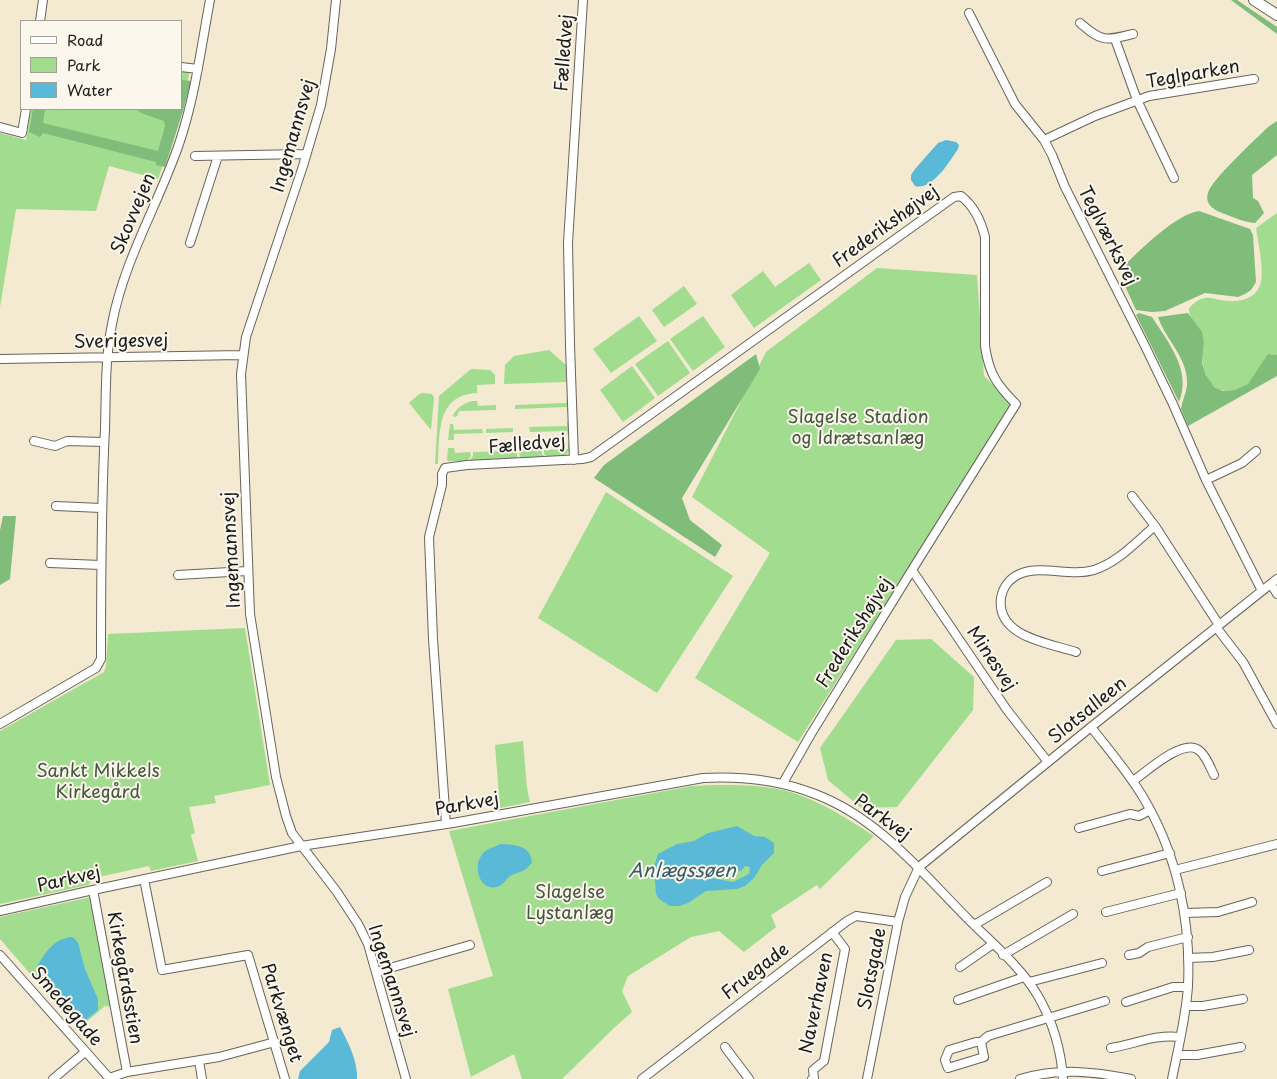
<!DOCTYPE html>
<html>
<head>
<meta charset="utf-8">
<style>
	body { margin:0 }
	#map { position:relative; width:1277px; height:1079px; overflow:hidden; background:#f4e9d1; font-family:"Playpen Sans",sans-serif }
	canvas { display:block }
	.legend { position:absolute; left:20px; top:20px; width:162px; height:90px; box-sizing:border-box; background:#fbf7ec; border:1px solid #a29f99; margin:0; padding:6px 9px; list-style:none; font-size:15px; color:#1c1c1c }
	.legend li { display:flex; align-items:center; gap:10px; height:25px }
	.legend b { width:25px; border:1px solid #a29f99 }
</style>
</head>
<body>
<div id="map">
<canvas width="1277" height="1079"></canvas>
<ul class="legend">
<li><b style="height:6px;background:#fff"></b>Road</li>
<li><b style="height:14px;background:#a1dc8f"></b>Park</li>
<li><b style="height:14px;background:#59b9d7"></b>Water</li>
</ul>
</div>
<script>
const ctx = document.querySelector('canvas').getContext('2d');
ctx.lineJoin = 'round';
function fillPath(path, color) {
  ctx.fillStyle = color;
  ctx.fill(path, 'evenodd');
}
function stroke(path, color, width, dash) {
  ctx.strokeStyle = color;
  ctx.lineWidth = width;
  ctx.lineCap = dash ? 'butt' : 'round';
  ctx.setLineDash(dash || []);
  ctx.stroke(path);
}
function drawText(font, color, halo, rows, align = 'center') {
  ctx.font = font + ' "Playpen Sans",sans-serif';
  ctx.lineWidth = 4;
  ctx.setLineDash([]);
  ctx.textBaseline = 'middle';
  ctx.strokeStyle = halo;
  ctx.fillStyle = color;
  for (const [text, x, y, turn = 0] of rows) {
    ctx.save();
    ctx.translate(x, y);
    ctx.rotate((+turn || 0) * Math.PI / 180);
    ctx.textAlign = isNaN(turn) ? turn : align;
    if (halo) ctx.strokeText(text, 0, 0);
    ctx.fillText(text, 0, 0);
    ctx.restore();
  }
}
const green = new Path2D(`
	M181 65 191 66 179 119 158 179 109 166 96 211 16 209 0 307V133L26 140 31 109H181Z
	M1277 213V355L1268 354C1262 363 1256 375 1249 383 1241 391 1222 394 1213 386 1208 381 1205 372 1203 365 1201 356 1205 347 1203 339 1201 327 1188 319 1189 308 1194 303 1198 299 1205 298 1210 297 1215 299 1220 300 1237 303 1256 301 1261 282 1264 270 1258 241 1256 228Z
	M809 263 821 280 754 328 731 295 763 271 775 287Z
	M877 268 977 275 984 376 1013 404 798 742 695 678 770 553 692 497 766 352Z
	M684 286 697 304 664 327 652 310Z
	M639 316 657 341 611 373 593 349Z
	M703 316 725 347 693 371 670 339Z
	M668 341 690 373 658 396 635 364Z
	M549 350 566 365V382L504 384 505 365 514 356Z
	M632 366 655 398 623 422 600 390Z
	M471 369 490 370 495 375V384L477 385V393C436 395 440 433 438 464H435L439 396Z
	M422 393 432 394 434 398 431 430 409 403 418 395Z
	M569 397 570 412 567 413V407L515 409V405L566 403 567 398Z
	M472 401H477L478 406 496 405V410L459 411 457 416 454 417 453 415C457 408 464 403 472 401Z
	M567 421H570L571 436H568L567 431 530 432 529 427 567 426Z
	M450 424H453L454 430 482 429 483 433 454 434V440H448Z
	M513 428V432L486 433V429Z
	M568 444H571C570 457 561 457 550 458L544 454V450L568 449Z
	M448 448H454L455 453 470 452 471 456 467 461H449L447 460Z
	M542 450V454L547 458 520 459 519 451Z
	M517 451V460L469 461 473 456V452Z
	M606 492 733 576 657 693 538 618Z
	M245 628 270 785 214 796 216 803 189 807 195 833 191 835 198 861 151 871 149 866 94 878 88 885 0 904V731L104 672 106 666 108 634Z
	M931 639 974 677 973 710 897 807 861 808 828 780 820 748 896 640Z
	M523 741 527 788 530 802 500 808 495 745Z
	M717 785C737 785 758 785 778 789 813 796 845 817 874 836L820 889 817 885 771 915 776 927 744 952 719 931 691 937 628 976 622 991 632 1012 615 1027 562 1079H522L514 1054 471 1077 448 989 493 976 449 831 692 786Z
	M91 897 111 1007 105 1006 78 1029 0 939V917Z`);
const forest = new Path2D(`
	M1231 0H1237L1277 27V34Z
	M181 80 191 81 183 111 165 167 156 165V162L43 133 40 137 29 132 33 109H45L43 123 158 151 165 126 164 121 141 113 136 109H181Z
	M1277 121V155L1252 175 1253 198 1258 201 1264 213 1255 223C1244 222 1235 218 1225 214 1216 211 1204 205 1208 193 1211 180 1256 139 1268 127Z
	M1199 211 1250 229 1253 235 1256 282 1251 290 1245 294 1238 297 1205 293 1165 311 1152 312 1136 310 1125 286 1127 263C1143 247 1177 214 1199 211Z
	M1139 313 1152 317C1168 342 1192 371 1179 402L1136 315Z
	M1188 313 1202 332 1204 342 1202 363 1206 375 1214 387 1223 391 1235 390 1248 384 1268 354 1277 355V376L1188 426 1181 409C1182 401 1186 393 1187 386 1189 358 1166 341 1158 317Z
	M756 354 760 369 682 498 690 520 722 545 715 557 594 478 604 465Z
	M3 516H16L10 579 0 585V530Z`);
const water = new Path2D(`
	M946 140 956 142 959 145 958 149C950 161 932 191 915 186L911 180V175L915 169 938 143Z
	M737 826 754 836 765 837 774 843V853L762 865 754 878 745 886 737 889 706 891 688 903 680 906H670L659 899 656 894 654 867 658 854 677 844 694 841 708 833ZM745 866 750 867 749 874 733 882 713 878 710 875 712 871 721 873 730 869 741 871Z
	M501 844C515 845 531 845 532 863 522 873 524 870 512 875 506 878 504 885 497 887 480 891 473 868 481 856 485 849 494 847 501 844Z
	M70 937 74 938 78 943 85 969 98 999V1010L86 1020 80 1016 37 966C46 952 53 940 70 937Z
	M340 1027C348 1042 358 1061 357 1079H298L300 1071 329 1042 332 1030Z`);
const minor = new Path2D(`
	M336 0 331 49 321 105 303 166 246 337 241 374 250 614 276 777 286 816 292 833 337 892 358 924 368 944 406 1079
	M969 13 1015 104 1044 140 1052 155 1065 187 1145 346 1172 402 1206 480 1262 591
	M40 21 43 0
	M1080 23C1102 42 1105 41 1133 34
	M1115 39 1137 100 1174 178
	M181 67 198 69
	M0 127 22 133 26 109
	M1044 140 1095 116 1149 96 1254 79
	M195 156 306 154
	M190 243 218 156
	M0 359 242 355
	M34 441 55 446 67 441 104 442
	M574 460 570 345 568 243 583 0
	M1206 480 1242 463 1256 451
	M1132 496 1155 526 1219 625
	M56 506 101 508
	M50 563 101 565
	M912 570 1007 710 1048 762
	M178 575 247 571
	M1271 584 1277 594
	M1216 627 1243 662 1277 724
	M1076 652C1049 643 996 637 1001 598 1003 586 1011 577 1022 573 1043 565 1071 577 1094 570 1117 563 1136 542 1155 526
	M0 724 96 668 101 659C101 583 101 506 105 429 106 394 105 358 112 324 124 260 158 205 179 144 195 97 201 48 210 0
	M1091 727C1109 750 1128 772 1143 797 1177 854 1191 920 1188 986 1186 1017 1178 1049 1172 1079
	M1133 781C1146 772 1181 740 1197 749 1205 753 1210 767 1214 775
	M446 824 433 639 429 537 442 485V474L445 468 467 465 582 459 591 457 954 197 961 196C974 206 981 221 985 237V346C989 374 997 385 1016 404L912 570 811 734 783 783
	M1079 828 1130 814 1139 816 1150 810
	M1175 870 1277 844
	M1102 871 1170 853
	M144 879 162 970 248 955 285 1079
	M93 890 127 1072
	M0 911 93 890 301 846 453 823 703 778C742 776 779 780 815 794 879 818 923 874 969 920 993 944 1021 967 1038 996 1053 1022 1061 1049 1063 1079
	M1106 912 1181 893
	M1185 913 1218 912 1252 902
	M974 925 1047 882
	M0 955 110 1079
	M1003 955 1073 914
	M1129 955 1139 953 1148 947 1188 937
	M1188 958 1213 957 1249 950
	M960 967 993 944
	M376 972 470 945
	M1029 982 1102 963
	M958 1000 1024 977
	M1126 1002 1173 987H1188
	M1186 1006H1203L1243 999
	M981 1042H976L949 1050 945 1060 948 1068 984 1057 981 1042 988 1036 1105 1001
	M725 1047 749 1079
	M1111 1048C1135 1044 1155 1034 1180 1037
	M1177 1055H1197L1241 1047
	M199 1061 202 1079
	M109 1078 127 1072 219 1057 275 1042
	M53 1079 85 1052
	M642 1079 847 921 856 916 898 922
	M812 1079 814 1078 813 1070 824 1061 845 949 832 932
	M867 1079 898 922 905 897 919 867 1091 727 1277 579
	M1020 1079C1059 1068 1092 1071 1131 1079`);
const major = new Path2D(`
	M1254 0 1277 15`);
const streetNames = [
	["Fælledvej",565,53,-86],
	["Teglparken",1193,75,-10],
	["Ingemannsvej",294,136,-74],
	["Skovvejen",134,214,-67],
	["Frederikshøjvej",886,227,-36],
	["Teglværksvej",1107,236,63],
	["Sverigesvej",121,342,-1],
	["Fælledvej",527,445,-5],
	["Ingemannsvej",232,550,-93],
	["Frederikshøjvej",855,633,-58],
	["Minesvej",991,659,56],
	["Slotsalleen",1088,711,-39],
	["Parkvej",467,805,-10],
	["Parkvej",882,818,36],
	["Parkvej",69,880,-13],
	["Slotsgade",873,969,-79],
	["Fruegade",756,972,-38],
	["Kirkegårdsstien",124,978,80],
	["Ingemannsvej",391,981,72],
	["Naverhaven",817,1003,-78],
	["Smedegade",66,1007,49],
	["Parkvænget",281,1013,73]
];
const parkNames = [
	["Slagelse Stadion",858,418],
	["og Idrætsanlæg",858,439],
	["Sankt Mikkels",98,772],
	["Kirkegård",98,793],
	["Slagelse",570,893],
	["Lystanlæg",570,914]
];
const waterNames = [
	["Anlægssøen",682,872]
];
fillPath(green, '#a1dc8f');
fillPath(forest, '#80bc7a');
fillPath(water, '#59b9d7');
stroke(minor, '#68645b', 10);
stroke(major, '#68645b', 12);
stroke(minor, '#fff', 8);
stroke(major, '#fff', 10);
drawText('18px', '#1c1c1c', '#fbf7ec', streetNames);
drawText('18px', '#44563e', '#fbf7ec', parkNames);
drawText('italic 19px', '#345b67', '#fbf7ec', waterNames);
</script>
</body>
</html>
